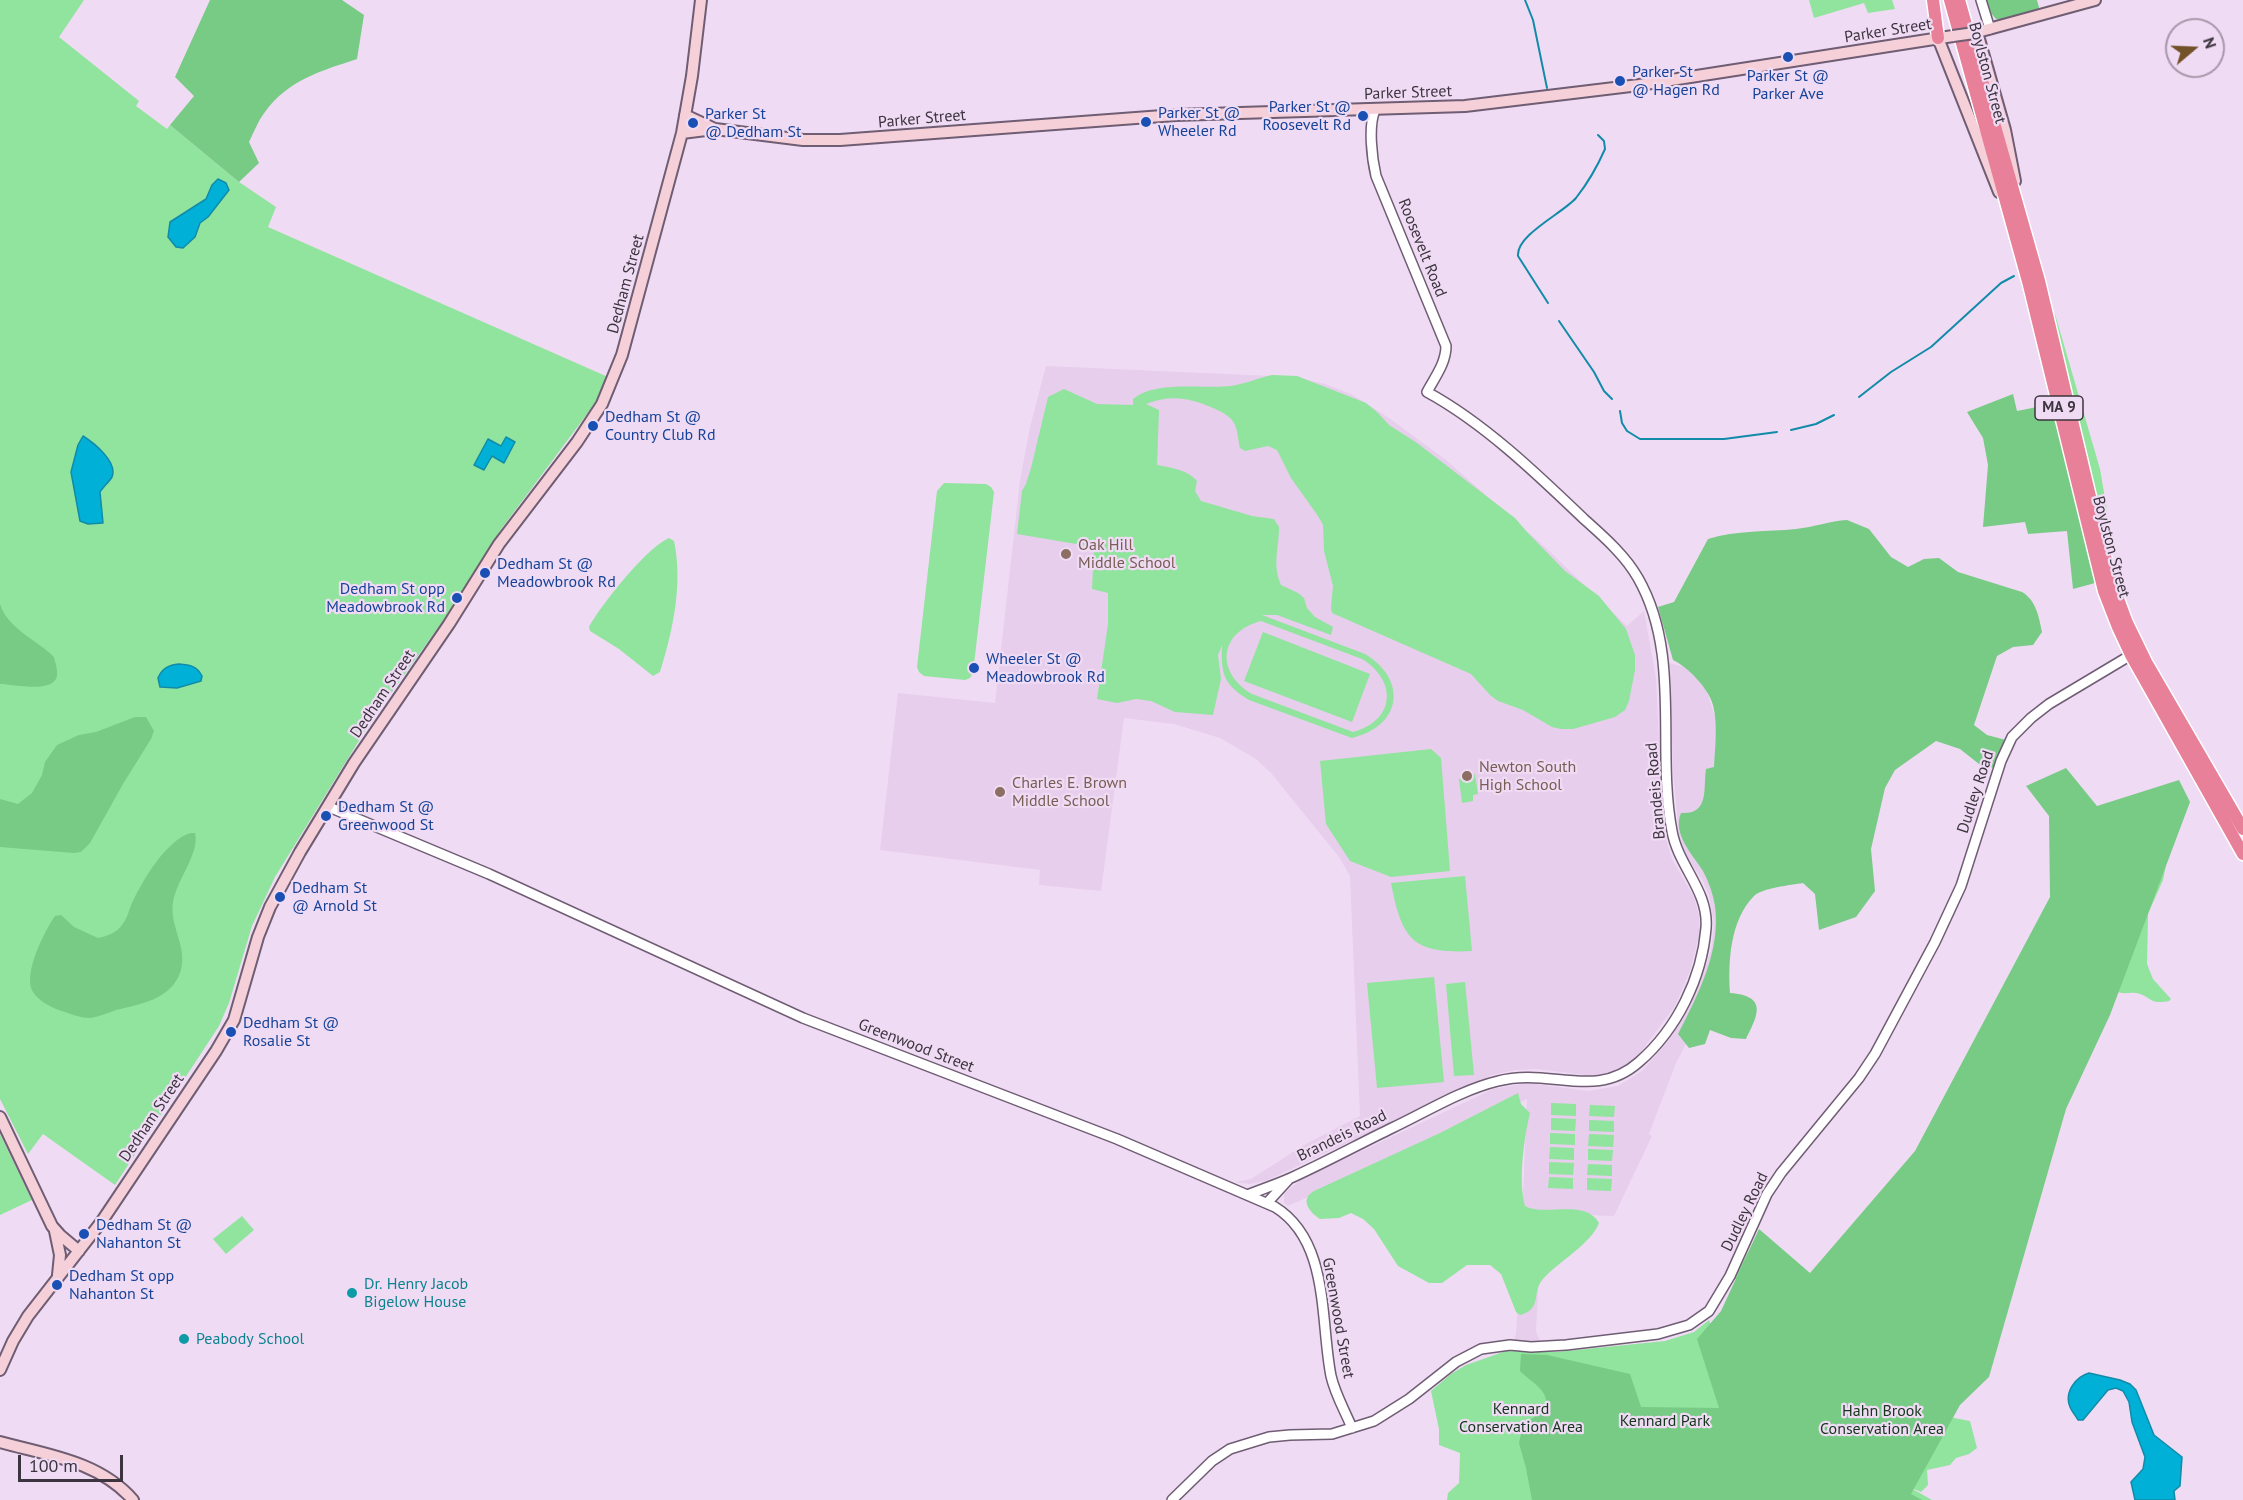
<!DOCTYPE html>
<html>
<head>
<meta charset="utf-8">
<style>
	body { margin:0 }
	#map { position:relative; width:2243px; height:1500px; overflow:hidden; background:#f0dbf4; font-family:"PT Sans",sans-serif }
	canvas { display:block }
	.north { position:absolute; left:2165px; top:18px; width:60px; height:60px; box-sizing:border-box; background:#f0dbf4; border:2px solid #a898ab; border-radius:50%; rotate:71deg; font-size:16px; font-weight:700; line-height:24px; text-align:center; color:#3c343e }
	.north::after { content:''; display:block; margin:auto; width:21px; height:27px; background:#735129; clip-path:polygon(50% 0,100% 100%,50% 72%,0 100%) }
	.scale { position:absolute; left:18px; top:1455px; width:105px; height:27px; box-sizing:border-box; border:3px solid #3c343e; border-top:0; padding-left:8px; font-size:18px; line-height:21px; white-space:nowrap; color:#3c343e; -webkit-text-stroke:4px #f0dbf4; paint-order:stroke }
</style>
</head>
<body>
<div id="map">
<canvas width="2243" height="1500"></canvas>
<div class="north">N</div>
<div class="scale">100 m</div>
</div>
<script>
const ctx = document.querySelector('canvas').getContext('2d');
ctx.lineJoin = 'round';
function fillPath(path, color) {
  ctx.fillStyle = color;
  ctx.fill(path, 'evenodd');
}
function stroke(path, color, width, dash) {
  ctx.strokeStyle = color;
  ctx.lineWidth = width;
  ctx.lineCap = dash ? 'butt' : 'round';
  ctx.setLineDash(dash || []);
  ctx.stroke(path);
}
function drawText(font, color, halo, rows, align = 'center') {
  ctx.font = font + ' "PT Sans",sans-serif';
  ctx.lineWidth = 4.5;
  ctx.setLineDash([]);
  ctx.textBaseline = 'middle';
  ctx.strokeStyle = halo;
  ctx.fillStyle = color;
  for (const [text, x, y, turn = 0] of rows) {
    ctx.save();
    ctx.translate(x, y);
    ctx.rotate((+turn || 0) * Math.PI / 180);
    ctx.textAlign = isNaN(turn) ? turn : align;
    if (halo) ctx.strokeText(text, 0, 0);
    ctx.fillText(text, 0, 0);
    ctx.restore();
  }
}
const built = new Path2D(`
	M1046 366 1294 377 1325 384 1351 394 1389 418 1446 460 1545 547 1627 626 1644 611 1656 678 1663 830 1672 859 1694 897 1699 916 1700 932 1690 971 1675 1006 1638 1056 1630 1063 1607 1075 1594 1076 1536 1069 1515 1070 1492 1075 1268 1180 1250 1184 1235 1182 1251 1179 1304 1145 1360 1116 1350 876 1339 857 1271 773 1256 759 1220 738 1174 724 1124 718 1101 891 1039 885 1040 870 880 850 898 693 995 703 1020 481 1030 427Z
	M1669 663 1695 670 1706 689 1714 714 1722 728 1718 983 1676 1063 1649 1134 1652 1136 1614 1216 1542 1213 1536 1331 1540 1342 1514 1341 1516 1334 1520 1269 1527 1099 1288 1206 1284 1203V1194L1300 1180 1493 1089 1528 1083 1588 1091 1618 1086 1642 1071 1669 1040 1696 994 1711 950 1714 925 1709 895 1702 879 1684 853 1679 837 1673 770Z`);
const green = new Path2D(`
	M0 0H84L59 37 139 101 136 106 167 129 170 125 239 182 276 207 268 227 608 377 596 402 502 528 443 621 371 721 275 877 252 926 229 1003 219 1026 115 1185 43 1134 28 1154 0 1099Z
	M1809 0H1892L1895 9 1868 13 1864 3 1814 18Z
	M2055 314 2100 469 2107 510 2110 549 2053 317Z
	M1272 375 1297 376 1366 403 1377 412 1389 425 1417 443 1515 518 1527 532 1565 571 1599 596 1626 629 1635 655V670L1629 701 1625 710 1615 717 1573 729H1561L1552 727 1523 710 1498 701 1490 695 1471 674 1332 613 1331 607 1333 586 1324 551 1323 525 1318 516 1291 478 1277 450 1268 446 1245 451 1240 448C1238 440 1238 432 1235 425 1231 416 1222 412 1213 408 1191 398 1170 394 1146 404L1159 410 1157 465C1172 468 1186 469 1197 481L1195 491 1201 501 1252 516 1274 519 1279 527C1279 550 1272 563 1281 585L1298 593 1304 598 1307 608 1315 617 1333 627 1331 635 1277 615H1262L1365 654C1408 680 1402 726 1352 738L1249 700C1223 684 1221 674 1222 645L1218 655 1221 679 1213 715 1175 712 1151 701 1136 699 1117 703 1097 699 1108 624V593L1092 589 1094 547 1017 534 1022 491 1026 484 1031 468 1048 397 1064 389 1097 404 1133 405V399C1156 380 1202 389 1231 386 1245 384 1258 378 1272 375ZM1261 621 1362 659C1398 681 1395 721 1353 732L1252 694C1215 672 1219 632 1261 621Z
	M944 483 986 484 991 487 994 492 973 673 970 678 965 680 924 676 919 672 917 667 937 491Z
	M669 538 674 541C683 584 673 630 660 672L653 676 619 649 590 631 589 627C602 604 646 548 669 538Z
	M1263 632 1370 674 1352 722 1244 681Z
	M1431 749 1441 758 1450 871 1391 877 1350 861 1326 824 1320 761Z
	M1475 774 1478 794 1473 795V801L1462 803 1459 779Z
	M2166 865 2163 880 2148 914 2147 964 2153 979 2171 999 2169 1001C2148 1005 2152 996 2136 993 2128 992 2123 995 2116 991Z
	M1465 876 1472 951C1413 954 1402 940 1391 883Z
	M1434 977 1444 1082 1377 1088 1367 983Z
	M1465 982 1474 1075 1454 1076 1446 984Z
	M1518 1093 1521 1104 1530 1113C1524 1137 1518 1182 1525 1206 1545 1217 1585 1198 1599 1223 1591 1244 1558 1262 1543 1279 1531 1292 1543 1309 1520 1315L1516 1312 1501 1274 1490 1265H1467L1442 1283H1429L1398 1266 1374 1229 1363 1219 1351 1213 1339 1218 1320 1219C1308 1211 1300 1199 1314 1191L1440 1133Z
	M1551 1103 1576 1104V1116L1551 1115Z
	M1590 1105 1615 1106 1614 1117 1589 1116Z
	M1551 1118 1576 1119 1575 1131 1551 1130Z
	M1589 1120 1614 1121V1132L1589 1131Z
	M1550 1133 1575 1134V1145L1550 1144Z
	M0 1134 32 1200 0 1215Z
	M1589 1134 1614 1135 1613 1147 1588 1146Z
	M1550 1147 1574 1148V1160L1549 1159Z
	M1588 1149 1613 1150 1612 1161 1588 1160Z
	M1549 1162 1574 1163 1573 1175 1549 1174Z
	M1588 1164 1612 1165V1176L1587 1175Z
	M1549 1177 1573 1178V1189L1548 1188Z
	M1587 1178 1612 1179 1611 1191 1587 1190Z
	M242 1216 254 1230 226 1254 213 1239Z
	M1755 1239 1949 1417 1970 1421 1977 1448 1969 1454 1956 1458 1950 1465 1927 1470 1928 1485 1921 1492 1909 1487 1932 1500H1447L1448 1493 1459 1483 1460 1453 1439 1445V1429L1431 1391 1451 1374 1466 1365 1506 1351 1556 1352 1665 1341 1694 1332 1709 1320 1712 1328 1773 1306 1734 1278Z`);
const forest = new Path2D(`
	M210 0H342L364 15 357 59C321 71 288 80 265 112 258 121 254 132 249 142L259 163 239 182 170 125 194 96 175 77Z
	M1986 0H2037L2040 11 2003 20 1996 19 1989 11Z
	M2013 394 2017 411 2052 404 2095 583 2073 589 2067 531 2028 534 2025 522 1983 527 1988 465 1983 438 1967 412Z
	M1847 520 1869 529 1891 557 1908 567 1924 559 1939 558 1958 572 2022 592C2036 600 2039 617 2042 632L2033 645 2013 647 1997 656 1974 725 1987 735 2006 740 1994 768 1979 764 1960 749 1936 741 1895 770 1885 788 1871 849 1875 891 1856 917 1819 930 1815 894 1803 883C1791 885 1762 888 1754 896 1730 920 1728 962 1730 993 1768 996 1758 1015 1746 1039L1731 1038 1710 1030 1705 1044 1689 1048 1678 1034C1698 995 1721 951 1715 906 1713 894 1709 882 1703 871 1693 855 1672 834 1681 813 1710 815 1703 788 1706 769L1714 767C1715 747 1718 725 1713 705 1709 689 1688 667 1673 660L1658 607 1674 602 1708 539C1737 530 1767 532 1796 529 1814 527 1830 521 1847 520Z
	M0 604C7 628 37 640 54 657 55 662 58 670 57 676 53 694 14 684 0 684Z
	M135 717H146L154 731 151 739 123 784 90 843 81 852 74 853 0 847V799L18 804 32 793 42 775 45 762 57 745 79 735 96 732Z
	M2066 768 2097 806 2179 780 2190 802 2110 1015 2066 1109 1989 1377 1960 1405 1911 1494 1922 1500H1532L1526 1468 1519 1443 1523 1425C1528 1419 1538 1417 1543 1410 1555 1393 1529 1381 1520 1371L1521 1354 1547 1355 1630 1374 1641 1407 1719 1408 1697 1339 1721 1311 1759 1229 1810 1273 1915 1151 2050 897 2049 816 2026 786Z
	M191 833H195C200 853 177 879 173 902 169 927 189 948 180 973 170 1000 140 1004 116 1010 108 1013 98 1017 90 1018 80 1018 68 1013 59 1010 50 1007 38 1000 33 992 22 975 45 930 55 916L61 915 74 927 98 938C108 936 116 933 122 925 127 919 129 910 132 903 142 881 167 839 191 833Z`);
const water = new Path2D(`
	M218 179 226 183 229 190 208 217 200 223 195 237 183 248 176 247 168 237 170 222 206 199 212 185Z
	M83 436C94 443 118 462 112 477 109 482 103 487 100 492L103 523 88 524 80 521 71 472 78 445Z
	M506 437 515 442 504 463 492 456 484 470 474 465 488 439 501 446Z
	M179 664C190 665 197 666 202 676L201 681 177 688 160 687 158 678C162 668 169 665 179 664Z
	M2089 1373 2120 1380 2130 1384 2136 1390 2154 1435 2182 1457 2180 1486 2174 1491 2175 1500H2135L2131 1482 2143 1469 2145 1457 2132 1422 2129 1402 2123 1391 2116 1388 2108 1390 2083 1420H2078C2076 1416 2072 1412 2070 1407 2064 1393 2075 1377 2089 1373Z`);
const stream = new Path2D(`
	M1525 0 1533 20 1547 88
	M1548 303 1518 256C1516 235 1563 213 1576 198 1587 184 1598 165 1605 149L1604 141 1598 135
	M1559 321 1594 372 1604 391 1612 399
	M1859 397 1891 372 1931 347 2001 283 2014 276
	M1620 411 1622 423 1627 431 1640 439H1724L1777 432
	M1791 430 1816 424 1834 415`);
const tertiary = new Path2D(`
	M1981 0 1990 29
	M329 807 489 874 803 1018 1117 1139 1275 1207C1330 1241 1320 1321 1331 1376 1335 1394 1345 1411 1352 1428
	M1247 1195C1262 1189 1278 1184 1293 1177 1326 1162 1359 1144 1392 1128 1426 1112 1461 1090 1498 1081 1550 1067 1595 1101 1639 1062 1677 1029 1702 978 1706 928 1709 891 1678 866 1672 831 1656 748 1682 655 1638 578 1625 555 1603 536 1584 519 1537 474 1484 423 1427 392 1435 377 1446 363 1446 346L1376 176C1372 159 1368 126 1375 110
	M1267 1203 1289 1179
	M1172 1500 1212 1461 1230 1449 1269 1437 1290 1435 1332 1434 1374 1421 1409 1399 1456 1362 1481 1349 1510 1345 1531 1347 1566 1345 1658 1334 1689 1325 1709 1311 1730 1276 1767 1194 1781 1173 1859 1078 1875 1054 1935 942 1961 886 2001 761 2012 737 2031 718 2049 704 2131 655`);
const secondary = new Path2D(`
	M1977 32 2005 130 2015 181
	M1974 33 2095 0
	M1938 38 1999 192
	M685 115 715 129 803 140H840L1176 115 1465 106 1639 85 1953 36
	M682 133 714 129
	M0 1117 52 1226 60 1235 79 1251
	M55 1231 60 1255 58 1275
	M0 1370 13 1341 28 1316 102 1221 216 1051 234 1020 258 937 270 907 300 852 354 763 449 624 499 544 577 442 602 404 622 355 682 133 692 76 701 0
	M0 1442C47 1455 99 1461 133 1500`);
const trunk = new Path2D(`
	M1933 0 1938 38
	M1950 0 2029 285 2104 591 2118 627 2131 655 2243 854
	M1959 0 2039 281 2100 539 2114 588 2127 623 2146 662 2243 829`);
const secondaryBridge = new Path2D(`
	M1953 36 1974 33`);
const markers = [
	[1788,57,6,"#1a4fb4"],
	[1620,81,6,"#1a4fb4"],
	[1363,116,6,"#1a4fb4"],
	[1146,122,6,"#1a4fb4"],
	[693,123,6,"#1a4fb4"],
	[593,426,6,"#1a4fb4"],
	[1066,554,6,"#8d6e63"],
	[485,573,6,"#1a4fb4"],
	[457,598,6,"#1a4fb4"],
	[974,668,6,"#1a4fb4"],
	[1467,776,6,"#8d6e63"],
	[1000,792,6,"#8d6e63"],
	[326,816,6,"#1a4fb4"],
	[280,897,6,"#1a4fb4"],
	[231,1032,6,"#1a4fb4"],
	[84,1234,6,"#1a4fb4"],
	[57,1285,6,"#1a4fb4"],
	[352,1293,6,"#0f9aa8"],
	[184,1339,6,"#0f9aa8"]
];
const shields = [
	[2059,408,48]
];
const shieldNames = [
	["MA 9",2059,408]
];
const streetNames = [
	["Parker Street",1888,31,-9],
	["Boylston Street",1987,73,75],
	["Parker Street",1408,93,-2],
	["Parker Street",922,119,-5],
	["Roosevelt Road",1422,248,68],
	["Dedham Street",626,284,-75],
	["Boylston Street",2111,547,75],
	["Dedham Street",383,694,-56],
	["Brandeis Road",1656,791,-95],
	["Dudley Road",1976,792,-72],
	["Greenwood Street",916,1046,21],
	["Dedham Street",152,1118,-56],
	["Brandeis Road",1342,1136,-26],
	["Dudley Road",1745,1212,-64],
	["Greenwood Street",1338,1318,80]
];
const transitNames = [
	["Parker St",1632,72],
	["@ Hagen Rd",1632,90],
	["Parker St @",1788,76,"center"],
	["Parker Ave",1788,94,"center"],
	["Parker St @",1351,107,"right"],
	["Roosevelt Rd",1351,125,"right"],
	["Parker St @",1158,113],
	["Wheeler Rd",1158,131],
	["Parker St",705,114],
	["@ Dedham St",705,132],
	["Dedham St @",605,417],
	["Country Club Rd",605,435],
	["Dedham St @",497,564],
	["Meadowbrook Rd",497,582],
	["Dedham St opp",445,589,"right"],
	["Meadowbrook Rd",445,607,"right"],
	["Wheeler St @",986,659],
	["Meadowbrook Rd",986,677],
	["Dedham St @",338,807],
	["Greenwood St",338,825],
	["Dedham St",292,888],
	["@ Arnold St",292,906],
	["Dedham St @",243,1023],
	["Rosalie St",243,1041],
	["Dedham St @",96,1225],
	["Nahanton St",96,1243],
	["Dedham St opp",69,1276],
	["Nahanton St",69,1294]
];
const educationNames = [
	["Oak Hill",1078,545],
	["Middle School",1078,563],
	["Newton South",1479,767],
	["High School",1479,785],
	["Charles E. Brown",1012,783],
	["Middle School",1012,801]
];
const cultureNames = [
	["Dr. Henry Jacob",364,1284],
	["Bigelow House",364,1302],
	["Peabody School",196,1339]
];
const parkNames = [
	["Kennard",1521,1409],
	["Conservation Area",1521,1427],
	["Hahn Brook",1882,1411],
	["Conservation Area",1882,1429],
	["Kennard Park",1665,1421]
];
fillPath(built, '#e7ceec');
fillPath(green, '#90e49d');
fillPath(forest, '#77cb85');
fillPath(water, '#00b0d7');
stroke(water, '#128ba9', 1.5);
stroke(stream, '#128ba9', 2);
stroke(tertiary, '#6f5d73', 12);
stroke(secondary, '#6f5d73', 14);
stroke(trunk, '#fff', 15);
stroke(tertiary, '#fff', 9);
stroke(secondary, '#f6d0d8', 10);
stroke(trunk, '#e78098', 12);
stroke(secondaryBridge, '#6f5d73', 14, []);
stroke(secondaryBridge, '#f6d0d8', 10);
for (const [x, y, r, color] of markers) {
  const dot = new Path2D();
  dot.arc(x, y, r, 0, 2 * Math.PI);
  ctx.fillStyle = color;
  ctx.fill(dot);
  stroke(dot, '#f0dbf4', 2);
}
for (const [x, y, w] of shields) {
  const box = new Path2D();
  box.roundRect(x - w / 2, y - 12, w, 24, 4.5);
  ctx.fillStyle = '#f0dbf4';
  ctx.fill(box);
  stroke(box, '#3c343e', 1.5);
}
drawText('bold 15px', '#3c343e', null, shieldNames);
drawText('16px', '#3c343e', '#f0dbf4', streetNames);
drawText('16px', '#164399', '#f0dbf4', transitNames, 'left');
drawText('16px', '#785e54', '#f0dbf4', educationNames, 'left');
drawText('16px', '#0d838f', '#f0dbf4', cultureNames, 'left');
drawText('16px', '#14371b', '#f0dbf4', parkNames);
</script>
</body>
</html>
